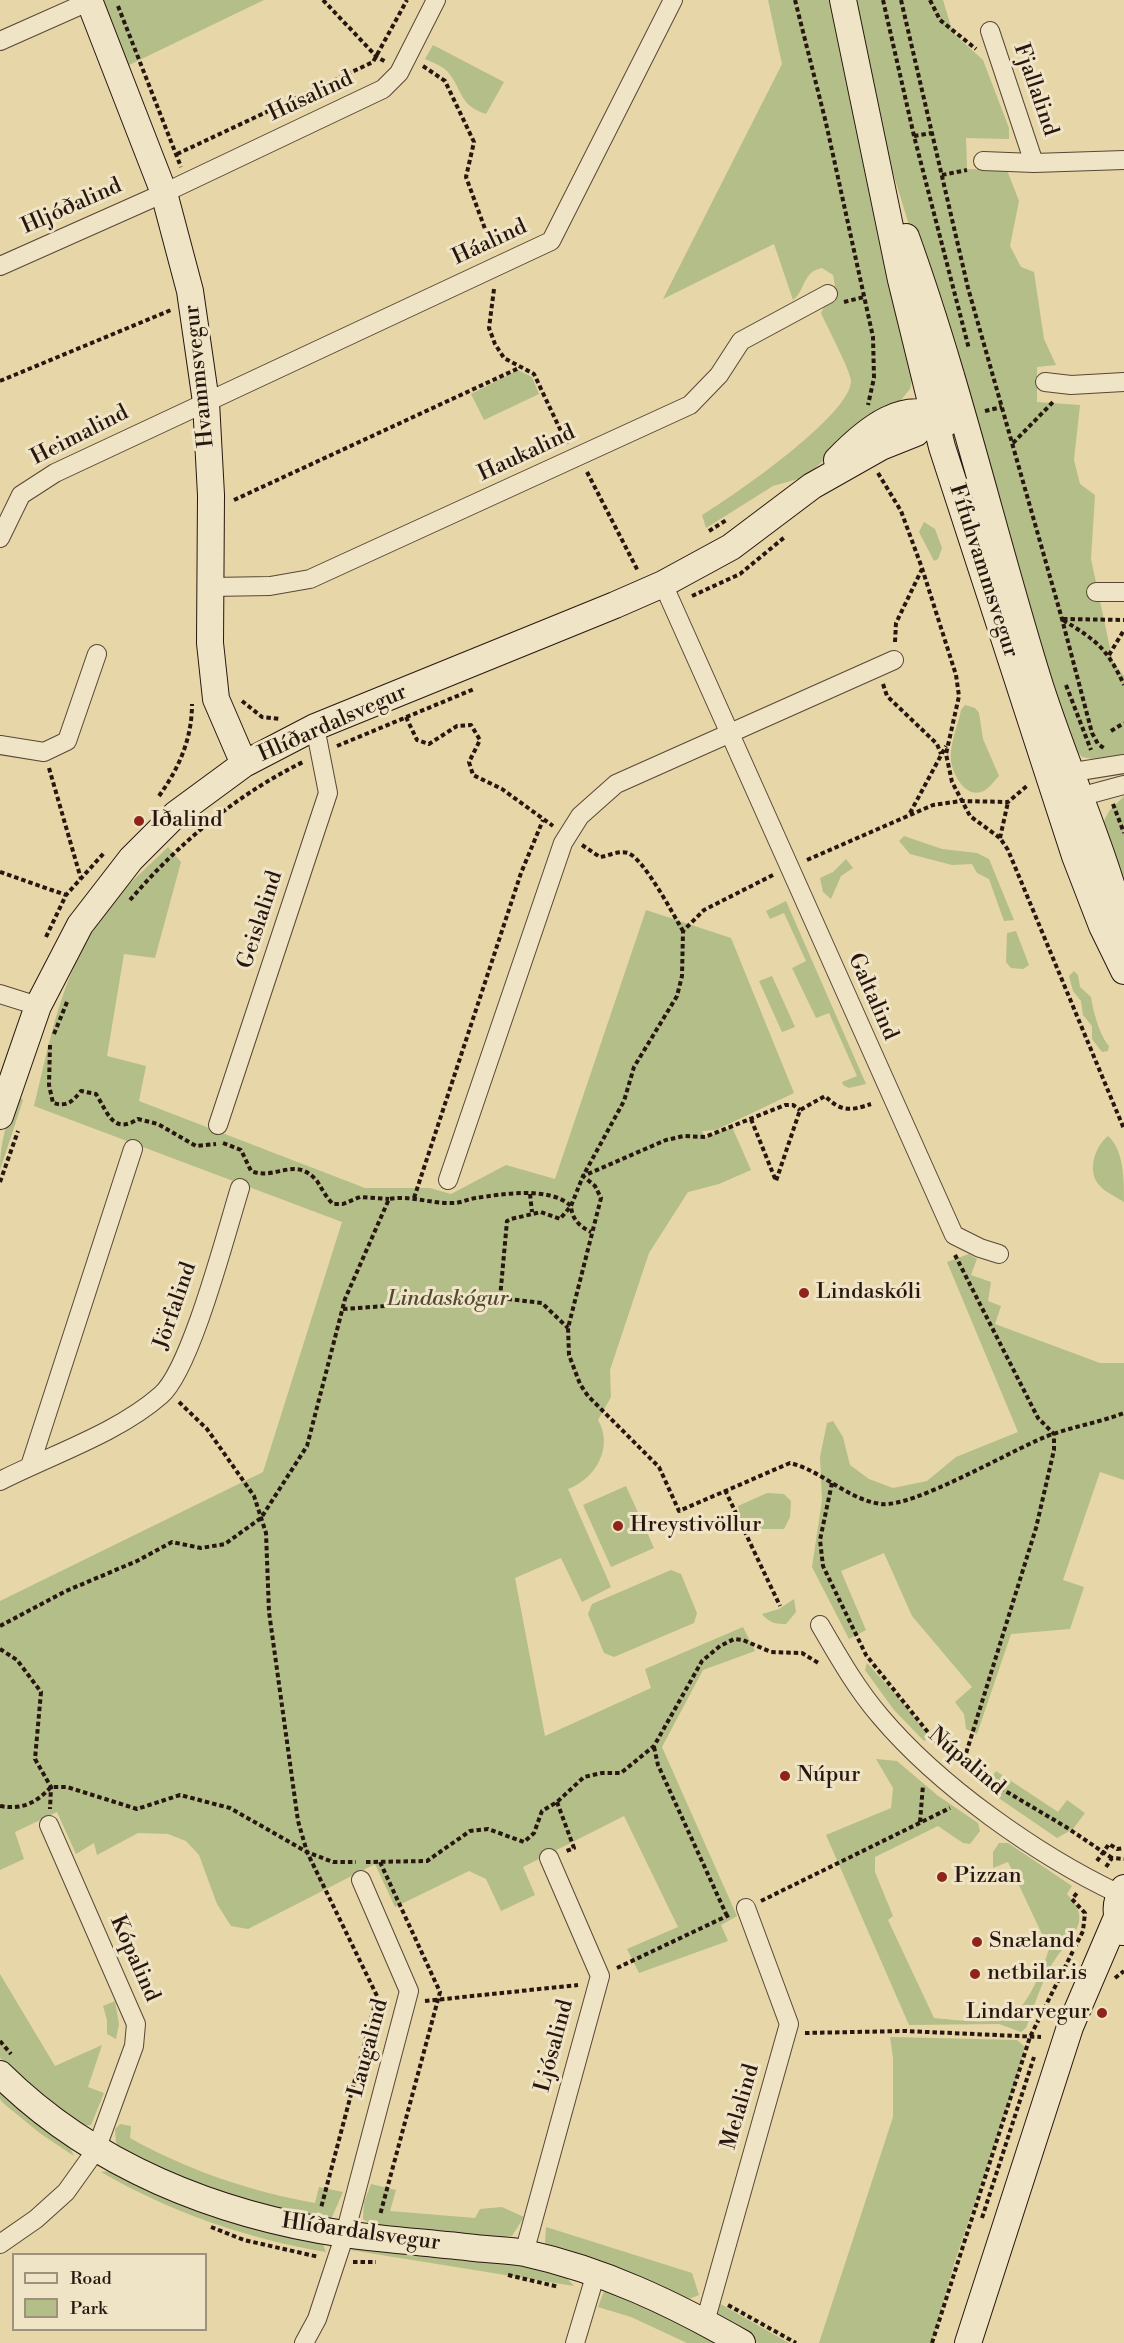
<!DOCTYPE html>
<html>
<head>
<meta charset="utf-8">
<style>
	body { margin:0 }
	#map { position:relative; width:1124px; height:2343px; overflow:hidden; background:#e7d6a7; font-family:"Libre Bodoni",serif }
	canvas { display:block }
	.legend { position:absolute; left:12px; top:2253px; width:195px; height:78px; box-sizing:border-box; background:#efe4c6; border:2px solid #9f927d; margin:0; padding:8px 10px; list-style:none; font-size:18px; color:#281710 }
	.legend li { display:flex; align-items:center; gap:12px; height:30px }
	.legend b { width:30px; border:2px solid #9f927d }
</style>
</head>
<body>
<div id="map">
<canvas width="1124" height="2343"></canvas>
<ul class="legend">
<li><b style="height:8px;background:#efe4c6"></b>Road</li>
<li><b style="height:16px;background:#b4be88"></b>Park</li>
</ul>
</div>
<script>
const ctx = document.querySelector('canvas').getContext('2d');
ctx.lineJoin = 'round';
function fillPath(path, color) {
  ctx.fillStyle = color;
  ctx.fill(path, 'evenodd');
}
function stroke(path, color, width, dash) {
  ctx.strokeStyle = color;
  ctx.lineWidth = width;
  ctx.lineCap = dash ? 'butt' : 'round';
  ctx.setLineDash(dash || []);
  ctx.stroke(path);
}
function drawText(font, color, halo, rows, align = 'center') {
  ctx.font = font + ' "Libre Bodoni",serif';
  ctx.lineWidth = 6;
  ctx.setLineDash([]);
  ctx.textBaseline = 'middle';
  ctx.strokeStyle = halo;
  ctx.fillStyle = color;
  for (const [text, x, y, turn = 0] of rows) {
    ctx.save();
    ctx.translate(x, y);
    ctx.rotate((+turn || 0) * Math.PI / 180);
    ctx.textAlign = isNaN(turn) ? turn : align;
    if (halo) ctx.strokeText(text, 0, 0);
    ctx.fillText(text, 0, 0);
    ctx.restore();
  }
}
const green = new Path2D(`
	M98 0H264L127 66Z
	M768 0H831L915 369 910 389 901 400 859 429 805 477 773 486 706 528 702 515C732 497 851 415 851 381 850 369 827 327 821 313L835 286 833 275 822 268C802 272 806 290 793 300L774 244 663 299 782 64Z
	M854 0H943L953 33 983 60 1009 128V139L966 138 967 169 1007 170 1019 201 1010 246 1021 267 1034 272 1044 339 1056 365 1037 367V402L1080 405 1074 460 1080 484 1095 495 1091 559 1113 662 1124 676V757L1093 759 1082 757 1066 738 890 163Z
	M433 45 504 82 486 114C458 105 463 89 447 71 442 66 432 62 425 59Z
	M518 370 532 377 539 394 484 420 471 394Z
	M924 522 935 529 942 548 938 559 934 561 919 532Z
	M965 705 975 708 979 713 983 739 999 776C994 781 988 790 981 792 965 797 953 775 951 761 949 746 958 725 961 710Z
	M1124 796V901L1102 825 1109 811Z
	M904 836 942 849 977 853 989 859 1014 920 1004 921 989 879 977 873 972 864 952 865 910 854 899 841Z
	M168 847 181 862 155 958 124 954 107 1056 146 1066 139 1101 365 1188H430L451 1194 506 1165 555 1179 646 910 731 938 794 1093 716 1130 702 1131 705 1137 732 1127 751 1170 719 1184 688 1192 649 1253 610 1370 611 1397 598 1420C614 1448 595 1479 568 1489L611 1587 582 1602 561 1558 515 1578 545 1736 651 1688 645 1669 743 1627 755 1651 703 1670 662 1747 737 1916 721 1925 728 1941 639 1973 627 1949 678 1927 624 1816 523 1867 535 1895 501 1911 486 1879 469 1871 395 1907 375 1864 248 1929 231 1926 217 1904 199 1855 186 1841 168 1834 138 1833 97 1855 94 1843 76 1854 57 1812 15 1832 24 1859 0 1870V1601L263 1472 342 1222 34 1106C52 1033 62 968 110 906 126 885 149 866 168 847Z
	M846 859 853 868 841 876 831 899 823 892 820 878 833 872Z
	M786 901 866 1084 849 1088 843 1085 842 1082 857 1076 829 1013 816 1018 792 968 806 961 784 913 770 919 766 911Z
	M1016 931 1029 965 1023 969 1011 968 1006 962 1007 933Z
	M1074 971 1078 975 1080 987 1091 997C1093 1011 1100 1036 1109 1046L1108 1051 1102 1052 1092 1039V1026L1083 1015 1081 1001 1073 991 1069 976Z
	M772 976 795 1027 782 1032 759 981Z
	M19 1097 23 1100 0 1170C0 1142 6 1121 19 1097Z
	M1108 1136C1124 1150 1124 1179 1124 1202 1117 1197 1106 1193 1100 1186 1086 1172 1095 1146 1108 1136Z
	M969 1254 977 1259 971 1275 991 1282 988 1301 1001 1306 995 1324 1100 1363H1124V1480L1100 1472 1063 1580 1084 1587 1070 1629 1011 1634 977 1734 966 1729 964 1714 955 1702 972 1687 912 1616 884 1553 841 1571 866 1630 849 1639 812 1567 822 1500 820 1457 827 1423 833 1421 843 1437 850 1465 869 1479 893 1488 927 1481 956 1457 1018 1432 947 1262Z
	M626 1486 654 1548 611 1567 583 1505Z
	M767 1493 784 1494 791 1501 790 1517 784 1529H750L741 1519 738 1506Z
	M671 1570 681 1574 697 1613 694 1623 614 1657 604 1653 588 1614 592 1604Z
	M794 1599 796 1612 786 1624C776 1624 769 1623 762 1614L779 1609Z
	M867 1663 898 1697 930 1737 924 1741 894 1710 865 1670Z
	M876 1759 897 1761 937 1795 978 1823 980 1831 970 1844 963 1843 938 1826 875 1857V1872L893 1916 888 1920 934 2018C954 2020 992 2025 1009 2017 1027 2009 1043 1968 1049 1949L1008 1862 993 1868V1852L999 1843H1008L1072 1886 1067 1894C1072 1900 1078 1906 1079 1914 1082 1928 1066 1945 1058 1955 1043 1975 1035 2005 1026 2028L1021 2032 999 2024 909 2025 826 1835 891 1808 893 1788Z
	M996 1771 1058 1812 1067 1800 1085 1813 1073 1829 1057 1838 984 1788Z
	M0 1974 55 2066 102 2045 88 2087 104 2093 91 2125 83 2126 69 2120 0 2058Z
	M115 2001 119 2024 116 2039 107 2034V2020L103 2006Z
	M890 2037 1017 2040 1025 2047 1015 2084 955 2261 932 2343H819L893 2117V2058Z
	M0 2089 66 2140 74 2156 41 2134 3 2103 0 2099Z
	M120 2124 131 2126 130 2138C187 2170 252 2192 315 2203L319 2187 343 2192 332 2217 322 2223 214 2193 125 2156 116 2143 115 2129Z
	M116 2170C180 2214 251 2226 323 2244L326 2252C248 2239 170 2212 101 2172Z
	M371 2184 396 2190 390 2211 475 2218 480 2209 502 2207 524 2217 512 2236 503 2237 376 2228 363 2219 364 2202Z
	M546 2227 692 2273 699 2295 689 2299 558 2250 545 2244Z
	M362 2245 423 2250 544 2270 565 2276 574 2286 350 2250Z
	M604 2291H612L730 2343H687L631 2317 598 2307Z
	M710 2298 789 2343H758L714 2317Z`);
const path = new Path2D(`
	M323 0 377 57 386 62
	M795 0 826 123 873 337 874 378 868 405
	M883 0 914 136 969 349
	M901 0 968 288 1062 619 1092 733 1098 744 1105 749
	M930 0 940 20 976 49
	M118 6 181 167
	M423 66 445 81 474 142 466 177 492 248
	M914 136 932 133
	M177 154 373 62 407 0
	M942 175 967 170
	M494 289 489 328 495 344 504 358 534 374 567 444
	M844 302 864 297
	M0 381 171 310
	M985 411 1002 407
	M1013 443 1054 401
	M587 472 638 571
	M878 473 901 511 922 568 956 675 959 696 946 754 952 782 970 816 1000 838 1008 850 1124 1129
	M234 500 519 368
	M709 531 728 519
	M692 596 740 574 786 536
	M1063 619 1124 620
	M1063 620C1097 641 1107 648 1124 685
	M895 642 896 623 922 569
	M1109 655 1124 630
	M883 684 887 696 937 744 941 754
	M1066 685 1091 750
	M242 701 262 717 280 719
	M406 717 417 740 429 744 457 726 471 725 480 740 469 762 473 775 502 789 553 826
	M1111 731 1124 723
	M337 746 474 689
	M49 768 81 879
	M159 796C179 768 192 739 192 704
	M1113 804 1124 833
	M910 813 946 746
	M1000 838 1008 802
	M582 845 600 857C609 856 619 850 628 853 644 859 673 914 683 931
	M807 860 933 805 961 801 1008 802 1028 785
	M0 872 66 895
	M773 875 704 910 683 931 682 976 677 996 634 1067 624 1101 583 1176 595 1186 601 1198 568 1328 569 1355 580 1384 588 1396 659 1467 679 1511 790 1463C823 1471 846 1499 881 1504 913 1508 1010 1451 1045 1437 1070 1427 1098 1423 1124 1413
	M130 900C179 843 236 795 303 762
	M46 937 66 895 104 853
	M54 1034 67 1002
	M50 1045 49 1085 53 1103C67 1107 72 1102 81 1091L96 1094C108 1113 113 1135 138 1119L158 1124 196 1146 216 1144
	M751 1119 776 1181 800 1110 825 1096C841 1112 850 1111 871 1104
	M223 1143 241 1150 251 1171C276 1181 295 1155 317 1181 322 1189 326 1197 333 1204H343L360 1197 389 1199
	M0 1182 18 1131
	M530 1194 532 1212
	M414 1198 521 873 543 820
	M955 1255 1038 1418 1054 1434V1450L1036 1528 964 1760 965 1767 1066 1827 1112 1858
	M500 1298 542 1303 568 1328
	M343 1309 500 1298 507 1221 511 1219 541 1212 560 1219 571 1206 583 1176 666 1140 684 1136 705 1137 785 1105H793L800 1110
	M179 1402 207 1429 254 1496 266 1533 269 1612 298 1821 307 1852 377 1996 321 2208
	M832 1483 820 1540 823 1566 866 1655 931 1736 941 1746 964 1760
	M725 1490 780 1606
	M0 1626 66 1591 137 1561 172 1542 201 1548 225 1544 261 1518 307 1446 345 1299 389 1199C411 1195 431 1204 453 1203 461 1203 468 1199 476 1198 502 1194 550 1186 571 1206 572 1219 579 1226 591 1232
	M0 1649 17 1660 41 1692 35 1759 51 1787 50 1809
	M654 1747 658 1765 727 1916
	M557 1802 574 1848 564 1852
	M0 1806C22 1810 36 1803 51 1787H67L137 1809 180 1795 230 1808 307 1852 333 1862H356
	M920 1822 923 1785
	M1097 1861 1109 1844 1117 1849 1124 1848
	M366 1862 427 1861 470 1831 488 1829 524 1842 534 1833 542 1811 557 1802 584 1777 602 1773H621L654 1746 702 1661 720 1646 734 1639 743 1640 771 1652 802 1653 820 1664
	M380 1862 440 1992 380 2215
	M1106 1867 1112 1858 1124 1859
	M761 1901 950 1808
	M617 1968 729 1915
	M1115 1978 1124 1971
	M425 2001 578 1985
	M805 2033 905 2031 1041 2037
	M0 2041 11 2054
	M982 2218 1034 2057
	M211 2227 244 2240 319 2257
	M353 2262H376
	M508 2275 559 2287
	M728 2305 796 2343
	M932 2343 1030 2037 1083 1931 1085 1913 1072 1899 1077 1893`);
const street = new Path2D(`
	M990 31 1034 163
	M0 41 90 1
	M983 161 1034 163 1124 160
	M0 266 164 193 383 89 399 73 436 0
	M1045 382 1071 385 1124 382
	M0 538 21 495 55 473 551 241 673 0
	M663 584 954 1235 980 1248 999 1254
	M211 587 270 586 310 579 690 405 719 375 741 341 828 294
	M1096 592H1124
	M0 745 44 752 67 741 97 654
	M1061 774 1124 764
	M1068 800 1124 785
	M0 994 38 1006
	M218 1125 328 793 315 727
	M448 1180 563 843 580 816 616 784 894 660
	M30 1466 133 1149
	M0 1481C51 1455 118 1433 161 1395 191 1369 226 1233 240 1188
	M820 1625C838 1656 856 1688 880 1716 939 1786 1037 1855 1119 1894
	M0 2244 36 2219 66 2192 96 2150 134 2046 136 2024 49 1825
	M524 2253 600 1976 549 1858
	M705 2322 789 2024 746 1908
	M304 2343 317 2319 345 2234 409 1991 361 1880
	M575 2343 596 2273`);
const secondary = new Path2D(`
	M89 0 164 193 190 291 206 402 211 495 210 643 216 699 244 764
	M843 0 901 280 942 447 1075 856 1102 926 1124 971
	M906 237C958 381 992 530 1037 676 1063 761 1102 842 1124 929
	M837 460C865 431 907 394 946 423
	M0 1116 38 1006 80 925 131 859 176 814 244 764 315 727 615 605 663 584 731 547 812 486 881 447 916 433 944 402 951 375
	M1123 1932C1115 1917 1114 1902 1124 1888
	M0 2074C93 2166 217 2215 344 2234 388 2240 432 2243 475 2248 492 2250 509 2250 525 2253 603 2270 674 2304 742 2343
	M968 2343 1070 2027 1117 1917`);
const markers = [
	[139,821,6,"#8f2418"],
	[804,1293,6,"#8f2418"],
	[618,1526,6,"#8f2418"],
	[785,1776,6,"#8f2418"],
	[942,1877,6,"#8f2418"],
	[977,1942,6,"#8f2418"],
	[975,1974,6,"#8f2418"],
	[1102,2013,6,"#8f2418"]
];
const streetNames = [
	["Fjallalind",1035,90,71],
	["Húsalind",311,97,-25],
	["Hljóðalind",72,207,-24],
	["Háalind",490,243,-25],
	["Hvammsvegur",200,376,-96],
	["Heimalind",80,436,-27],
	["Haukalind",527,454,-25],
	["Fífuhvammsvegur",983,571,72],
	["Hlíðardalsvegur",333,724,-24],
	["Geislalind",261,920,-72],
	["Galtalind",872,997,66],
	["Jörfalind",176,1306,-71],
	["Núpalind",966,1762,40],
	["Kópalind",134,1959,66],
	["Ljósalind",555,2046,-75],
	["Laugalind",369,2048,-75],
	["Melalind",741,2107,-74],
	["Hlíðardalsvegur",361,2233,8]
];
const poiNames = [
	["Iðalind",151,821],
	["Lindaskóli",816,1293],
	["Hreystivöllur",630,1526],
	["Núpur",797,1776],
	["Pizzan",954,1877],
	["Snæland",989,1942],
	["netbilar.is",987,1974],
	["Lindarvegur",1090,2013,"right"]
];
const parkNames = [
	["Lindaskógur",448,1300]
];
fillPath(green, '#b4be88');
stroke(street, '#584736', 20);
stroke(secondary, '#281710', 28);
stroke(path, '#281710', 4, [4.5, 3]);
stroke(street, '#efe4c6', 18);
stroke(secondary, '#efe4c6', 26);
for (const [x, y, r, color] of markers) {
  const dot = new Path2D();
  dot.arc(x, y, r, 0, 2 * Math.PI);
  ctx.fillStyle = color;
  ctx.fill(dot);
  stroke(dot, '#efe4c6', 2);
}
drawText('22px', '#281710', '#efe4c6', streetNames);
drawText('22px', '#281710', '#efe4c6', poiNames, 'left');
drawText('italic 22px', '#524934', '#efe4c6', parkNames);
</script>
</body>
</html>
